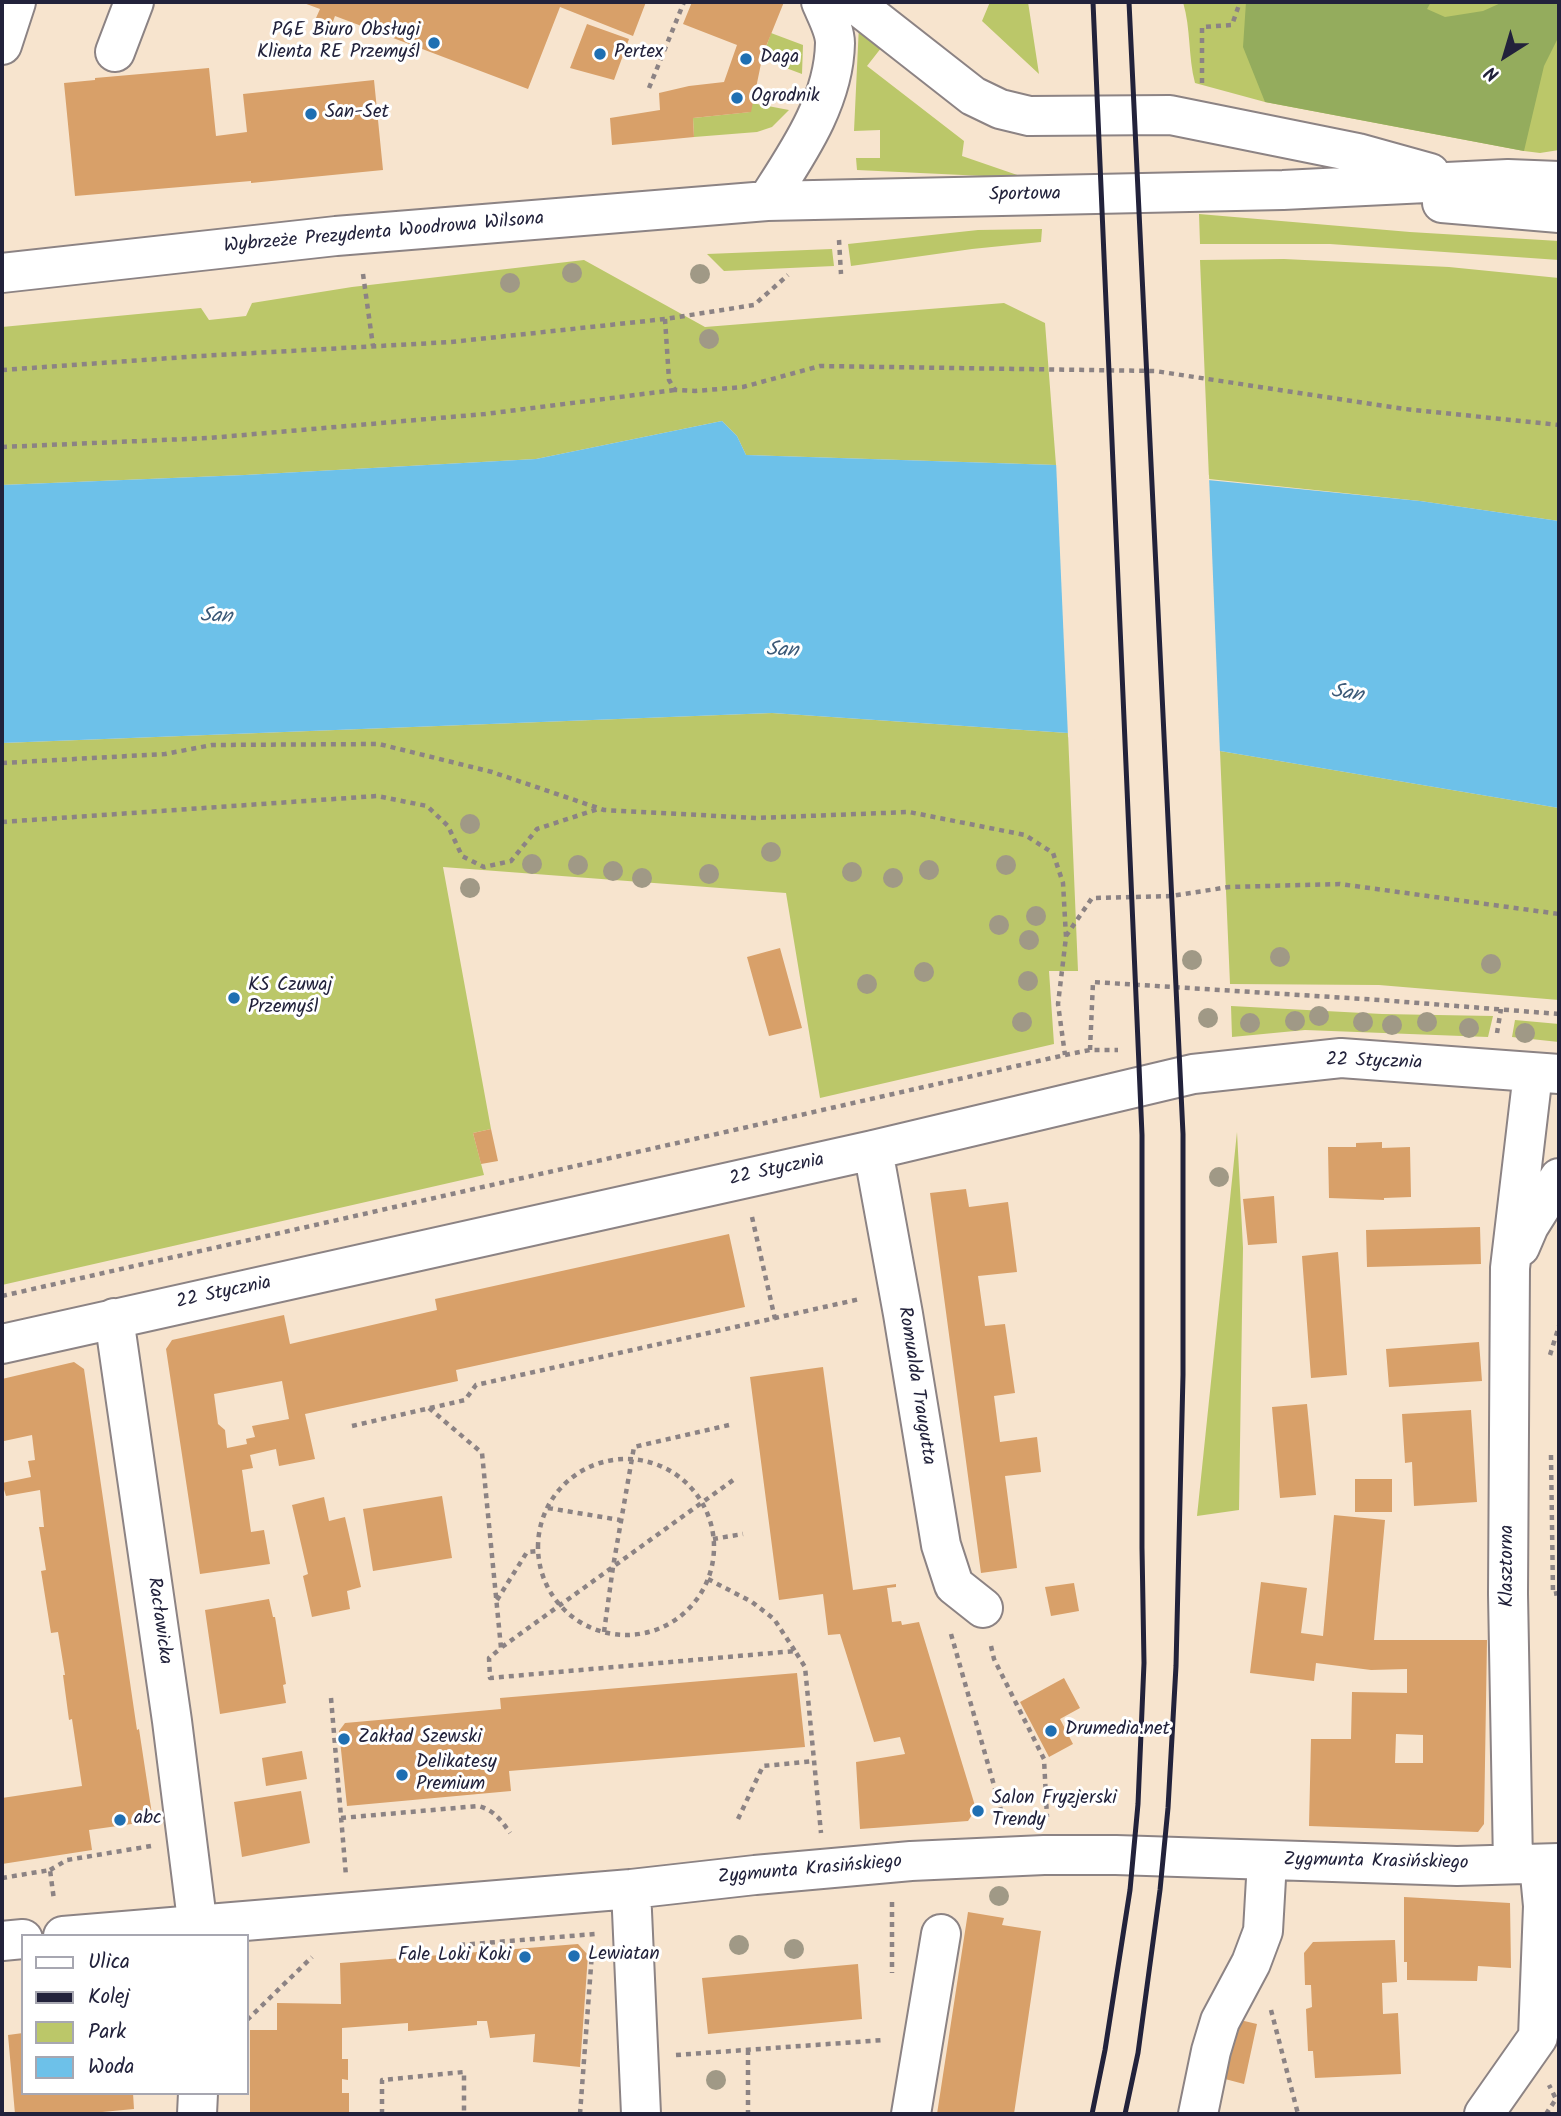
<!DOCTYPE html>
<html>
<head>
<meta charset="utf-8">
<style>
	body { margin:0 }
	#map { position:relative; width:1561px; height:2116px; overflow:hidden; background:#f7e4ce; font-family:Kalam,sans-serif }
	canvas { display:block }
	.frame { position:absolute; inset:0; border:4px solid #22223b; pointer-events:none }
	.legend { position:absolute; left:21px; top:1934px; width:228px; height:161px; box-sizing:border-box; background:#fff; border:2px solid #a7a7b1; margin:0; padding:9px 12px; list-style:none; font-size:21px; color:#22223b }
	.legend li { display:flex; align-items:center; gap:14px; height:35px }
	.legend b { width:35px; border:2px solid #a7a7b1 }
	.north { position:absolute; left:1470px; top:21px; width:70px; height:70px; -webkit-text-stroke:5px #fff; paint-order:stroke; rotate:217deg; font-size:19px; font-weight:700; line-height:28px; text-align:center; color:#22223b }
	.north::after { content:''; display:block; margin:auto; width:24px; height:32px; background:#22223b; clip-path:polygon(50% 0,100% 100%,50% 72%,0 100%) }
</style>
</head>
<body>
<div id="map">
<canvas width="1561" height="2116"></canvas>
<div class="frame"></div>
<ul class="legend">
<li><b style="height:9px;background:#fff"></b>Ulica</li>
<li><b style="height:9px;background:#22223b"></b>Kolej</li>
<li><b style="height:19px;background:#bbc769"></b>Park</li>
<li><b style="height:19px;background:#6dc1e9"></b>Woda</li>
</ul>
<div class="north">N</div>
</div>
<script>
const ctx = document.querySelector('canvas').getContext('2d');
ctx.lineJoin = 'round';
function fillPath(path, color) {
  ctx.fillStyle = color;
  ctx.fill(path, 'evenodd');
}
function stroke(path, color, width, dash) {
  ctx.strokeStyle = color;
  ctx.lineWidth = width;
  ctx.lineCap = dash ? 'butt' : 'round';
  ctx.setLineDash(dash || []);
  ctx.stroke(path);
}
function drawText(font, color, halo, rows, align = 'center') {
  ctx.font = font + ' Kalam,sans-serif';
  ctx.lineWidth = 6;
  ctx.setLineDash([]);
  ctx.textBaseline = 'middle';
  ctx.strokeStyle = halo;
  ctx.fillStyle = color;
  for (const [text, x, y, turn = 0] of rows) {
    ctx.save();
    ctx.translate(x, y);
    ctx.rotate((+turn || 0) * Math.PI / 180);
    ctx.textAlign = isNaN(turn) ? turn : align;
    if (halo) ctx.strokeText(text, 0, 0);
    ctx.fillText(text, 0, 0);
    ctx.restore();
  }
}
const green = new Path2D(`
	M990 2H1028L1039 74 982 21Z
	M1183 2H1559V150L1540 153 1524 151 1265 102 1195 83C1188 56 1191 29 1183 2Z
	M859 25 885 43 867 66 964 141 962 156 1026 178 857 170 856 158H880V130L854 131Z
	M771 33 803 45 802 74 762 59Z
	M752 103 789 110 772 127 757 132 694 137 693 118 750 112Z
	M1199 214 1410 232 1559 241V260L1330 244H1200Z
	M1042 229 1041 242 972 249 851 266 848 244 978 230Z
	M832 249 834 266 724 271 707 254Z
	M1284 259 1449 267 1559 278V521L1420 501 1209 479 1200 260Z
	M584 260 705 327 1004 303 1045 323 1056 465 746 455 737 436 722 421 536 459 245 475 2 485V327L201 308 209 320 246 316 252 303 352 287Z
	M772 713 1068 733 1078 971H1049L1054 1044 820 1098 786 893 443 867 491 1129 473 1133 484 1175 2 1285V743Z
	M1220 751 1559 808V1000L1379 985 1230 984Z
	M1231 1006 1382 1014 1493 1016 1488 1037 1305 1030 1232 1037Z
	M1515 1020 1559 1024V1042L1512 1037Z
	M1237 1132 1243 1248 1239 1510 1197 1516Z`);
const forest = new Path2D(`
	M1246 2H1431L1427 9 1445 17 1483 11 1503 2H1559V36L1544 66 1524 151 1265 102 1243 47Z`);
const water = new Path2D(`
	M722 421 737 436 746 455 1056 465 1420 501 1559 521V808L1220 751 1068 733 772 713 2 743V485L245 475 536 459Z`);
const pier = new Path2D(`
	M1056 461 1209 475 1220 754 1068 737Z`);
const building = new Path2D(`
	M301 2H646L633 36 560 7 528 89 335 16 332 24 316 18 320 9Z
	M692 2H784L763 54 751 112 693 118 694 137 612 145 610 118 660 110 659 93 689 86 724 82 737 45 683 24Z
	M587 24 629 39 614 80 570 68Z
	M209 68 216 136 247 132 243 94 374 80 383 170 251 183V181L75 196 64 83 95 80V78Z
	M780 948 802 1028 769 1036 747 957Z
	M491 1129 498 1161 481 1164 473 1133Z
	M1382 1142V1148L1410 1147 1411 1197 1384 1198V1200L1329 1198 1328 1147H1356V1143Z
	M966 1189 969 1207 1008 1202 1017 1272 978 1276 985 1326 1005 1324 1015 1393 994 1396 1000 1442 1037 1437 1041 1472 1005 1476 1017 1568 981 1573 930 1193Z
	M1274 1196 1277 1243 1248 1245 1243 1199Z
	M1480 1227 1481 1264 1367 1267 1366 1230Z
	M729 1234 745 1307 456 1370 458 1381 305 1414 315 1459 279 1466 276 1449 250 1455 253 1468 242 1470 251 1532 264 1530 270 1564 200 1574 166 1349 172 1340 284 1315 290 1344 437 1310 435 1299ZM282 1381 289 1419 252 1426 255 1437 246 1439 247 1444 227 1448 225 1430 218 1424 214 1394Z
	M1338 1252 1347 1375 1311 1378 1302 1256Z
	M1479 1342 1482 1381 1389 1387 1386 1349Z
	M74 1362 84 1369 137 1730 139 1729 153 1821 89 1830 92 1850 2 1864V1798L82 1786 72 1719 69 1720 63 1675H65L58 1632 51 1633 41 1571 46 1570 39 1527H44L40 1490 6 1496 2 1483 31 1477 28 1461 35 1460 32 1435 4 1441 2 1424V1379Z
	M823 1367 853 1590 896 1584V1587L887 1588 892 1622 901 1621 902 1625 919 1622 976 1809 968 1821 860 1829 856 1762 905 1754 900 1737 874 1742 840 1634 828 1635 823 1594 779 1600 750 1377Z
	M1307 1404 1316 1495 1280 1498 1272 1407Z
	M1471 1410 1477 1502 1414 1506 1412 1462 1405 1463 1402 1414Z
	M1355 1479H1392V1512H1355Z
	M442 1496 452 1558 373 1571 363 1509Z
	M324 1497 329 1521 345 1517 361 1587 347 1591 350 1609 312 1617 303 1576 308 1574 292 1505Z
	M1334 1515 1385 1520 1374 1640H1487L1484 1824 1478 1832 1309 1826 1311 1739H1351L1352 1692 1407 1693V1669L1371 1670 1316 1663 1314 1681 1250 1673 1261 1582 1307 1588 1301 1633 1323 1636ZM1396 1734 1423 1735V1763H1395Z
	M1074 1583 1079 1611 1051 1616 1045 1587Z
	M269 1599 273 1617H275L286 1684 283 1685 286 1703 220 1714 205 1610Z
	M797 1673 805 1747 509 1771 511 1791 347 1806 339 1731 345 1723 501 1709 500 1698Z
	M1064 1678 1080 1708 1060 1719 1073 1744 1049 1757 1020 1702Z
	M302 1751 307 1779 266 1786 262 1758Z
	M301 1791 310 1843 242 1857 234 1802Z
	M1404 1897 1510 1903 1511 1968 1478 1966 1477 1981 1407 1980V1962H1404Z
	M968 1912 1004 1918 1002 1925 1041 1931 1014 2114H937Z
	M1395 1940 1397 1982 1382 1983 1383 2014 1398 2013 1401 2074 1315 2078 1313 2051H1308L1306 2009 1312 2007 1311 1985H1305L1304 1953 1313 1942Z
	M578 1944 588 1955 580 2067 533 2062 535 2034 490 2038 487 2021H477V2025L408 2031V2023L342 2028V2059H348V2080L342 2079V2093H349V2114H250V2030H277V2003L341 2004 340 1963Z
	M858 1964 862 2019 708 2034 702 1978Z
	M1240 2020 1257 2024 1244 2084 1225 2079Z
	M23 2033V2093H133L134 2109 81 2114H15L8 2035Z`);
const path = new Path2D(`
	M1202 83V27L1232 25 1240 2
	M649 88 684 2
	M839 240 841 274
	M363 274 373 346
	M665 319 669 380 675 390 695 391 743 387 820 366 1155 371 1405 409 1559 425
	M2 370 200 356 451 342 665 319 754 305 788 275
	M2 447 209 438 485 414 675 390
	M2 763 165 754 212 745 379 744 492 772 604 810 756 818 909 812 1025 835 1053 853 1063 883 1066 937 1058 1004 1065 1055
	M2 822 377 796 427 806 448 826 462 856 484 867 511 861 537 829 598 809
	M1066 936 1092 898 1171 896 1229 887 1340 884 1559 914
	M1497 1033 1501 1009
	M1090 1050 1093 982 1380 1000 1559 1014
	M752 1217 775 1319
	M2 1296 1065 1055 1090 1050H1118
	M1550 1355 1559 1326
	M429 1408 482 1453 501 1648 489 1658 490 1678 795 1651 805 1667 821 1833
	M352 1426 465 1400 476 1385 860 1299
	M1551 1455 1553 1594 1559 1593
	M538 1547a88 88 0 1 1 176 0a88 88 0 1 1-176 0Z
	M548 1508 620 1520
	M713 1539 743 1534
	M708 1579 752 1602 774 1619 795 1651
	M497 1600 527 1552 538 1551
	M604 1632 613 1567 634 1447 729 1425
	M951 1634 1003 1817
	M991 1646 994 1659 1044 1759 1047 1817
	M502 1647 736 1478
	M331 1698 346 1876
	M341 1818 478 1806C494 1810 501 1820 510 1833
	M738 1819 763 1766 814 1761
	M50 1870 67 1860 151 1846
	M2 1878 50 1870 54 1900
	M892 1902V1973
	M460 1945 595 1934
	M1271 2010 1298 2114
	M247 2020 312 1957
	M748 2050V2114
	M676 2055 884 2040
	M382 2114V2080L464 2072V2114
	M580 2114 592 1953
	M1546 2114 1556 2099 1549 2085`);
const minor = new Path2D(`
	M853 2 973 96 1000 109 1029 116 1170 115 1358 153 1430 173
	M2 45 16 2
	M115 52 134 2
	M767 201C797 154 834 102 835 43 835 30 826 14 821 2
	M1442 203 1559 213
	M2 273 336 236 767 201 1283 190 1508 179 1559 181
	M873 1150 903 1314 941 1545 954 1585 983 1608
	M1520 1247 1529 1226 1559 1178
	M114 1318 172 1721 199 1936
	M2 1344 873 1150 1193 1074 1341 1058 1559 1074
	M1513 1864 1508 1594 1510 1268 1533 1073
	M631 1889 641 2114
	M63 1936 631 1889 755 1875 911 1861 1044 1855H1116L1457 1866 1559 1863
	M2 1941 23 1939
	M197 2114 198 2093
	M911 2114 941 1934
	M1198 2114 1211 2051 1220 2021 1251 1963 1263 1931 1267 1861
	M1484 2114 1538 2037 1543 1906 1539 1864`);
const rail = new Path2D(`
	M1092 2114 1105 2050 1130 1890 1138 1804 1144 1663 1142 1548V1135L1093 2
	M1125 2114 1138 2053 1160 1890 1168 1808 1176 1666 1183 1375V1134L1129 2`);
const trees = [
	[572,273],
	[700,274],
	[510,283],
	[709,339],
	[470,824],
	[771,852],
	[532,864],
	[578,865],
	[1006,865],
	[929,870],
	[613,871],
	[852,872],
	[709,874],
	[642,878],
	[893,878],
	[470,888],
	[1036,916],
	[999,925],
	[1029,940],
	[1280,957],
	[1192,960],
	[1491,964],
	[924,972],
	[1028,981],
	[867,984],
	[1319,1016],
	[1208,1018],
	[1295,1021],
	[1022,1022],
	[1363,1022],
	[1427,1022],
	[1250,1023],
	[1392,1025],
	[1469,1028],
	[1525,1033],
	[1219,1177],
	[999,1896],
	[739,1945],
	[794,1949],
	[716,2080]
];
const markers = [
	[434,43,7,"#1f6fb2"],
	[600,54,7,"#1f6fb2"],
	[746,59,7,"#1f6fb2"],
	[737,98,7,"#1f6fb2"],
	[311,114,7,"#1f6fb2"],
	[234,998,7,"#1f6fb2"],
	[1051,1731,7,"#1f6fb2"],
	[344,1739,7,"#1f6fb2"],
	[402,1775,7,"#1f6fb2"],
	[978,1811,7,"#1f6fb2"],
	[120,1820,7,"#1f6fb2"],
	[574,1956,7,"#1f6fb2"],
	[525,1957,7,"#1f6fb2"]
];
const poiNames = [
	["PGE Biuro Obsługi",420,32,"right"],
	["Klienta RE Przemyśl",420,54,"right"],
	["Pertex",614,54],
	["Daga",760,59],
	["Ogrodnik",751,98],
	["San-Set",325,114],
	["KS Czuwaj",248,987],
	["Przemyśl",248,1009],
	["Drumedia.net",1065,1731],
	["Zakład Szewski",358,1739],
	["Delikatesy",416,1764],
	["Premium",416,1786],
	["Salon Fryzjerski",992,1800],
	["Trendy",992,1822],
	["abc",134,1820],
	["Lewiatan",588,1956],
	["Fale Loki Koki",511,1957,"right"]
];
const streetNames = [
	["Sportowa",1025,196,-1],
	["Wybrzeże Prezydenta Woodrowa Wilsona",384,234,-5],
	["22 Stycznia",1374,1063,2],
	["22 Stycznia",777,1171,-12],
	["22 Stycznia",224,1294,-12],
	["Romualda Traugutta",915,1386,81],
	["Klasztorna",1509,1566,-90],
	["Racławicka",158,1621,82],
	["Zygmunta Krasińskiego",1376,1863,1],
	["Zygmunta Krasińskiego",810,1871,-5]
];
const waterNames = [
	["San",216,618,3],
	["San",782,652,3],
	["San",1347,695,9]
];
fillPath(green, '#bbc769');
fillPath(forest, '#94ac5d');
fillPath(water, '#6dc1e9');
fillPath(pier, '#f7e4ce');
fillPath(building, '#d8a069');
stroke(minor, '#8c8384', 42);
stroke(path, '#8c8384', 4.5, [5, 5]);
stroke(minor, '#fff', 38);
stroke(rail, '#22223b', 5);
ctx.fillStyle = '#a09986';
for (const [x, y] of trees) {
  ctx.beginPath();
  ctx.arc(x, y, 10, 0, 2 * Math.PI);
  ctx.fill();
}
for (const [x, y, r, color] of markers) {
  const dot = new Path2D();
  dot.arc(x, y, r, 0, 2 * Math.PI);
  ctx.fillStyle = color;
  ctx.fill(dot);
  stroke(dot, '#fff', 2.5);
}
drawText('19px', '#22223b', '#fff', poiNames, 'left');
drawText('19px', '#22223b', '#fff', streetNames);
drawText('italic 21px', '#3c5a78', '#fff', waterNames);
</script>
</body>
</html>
